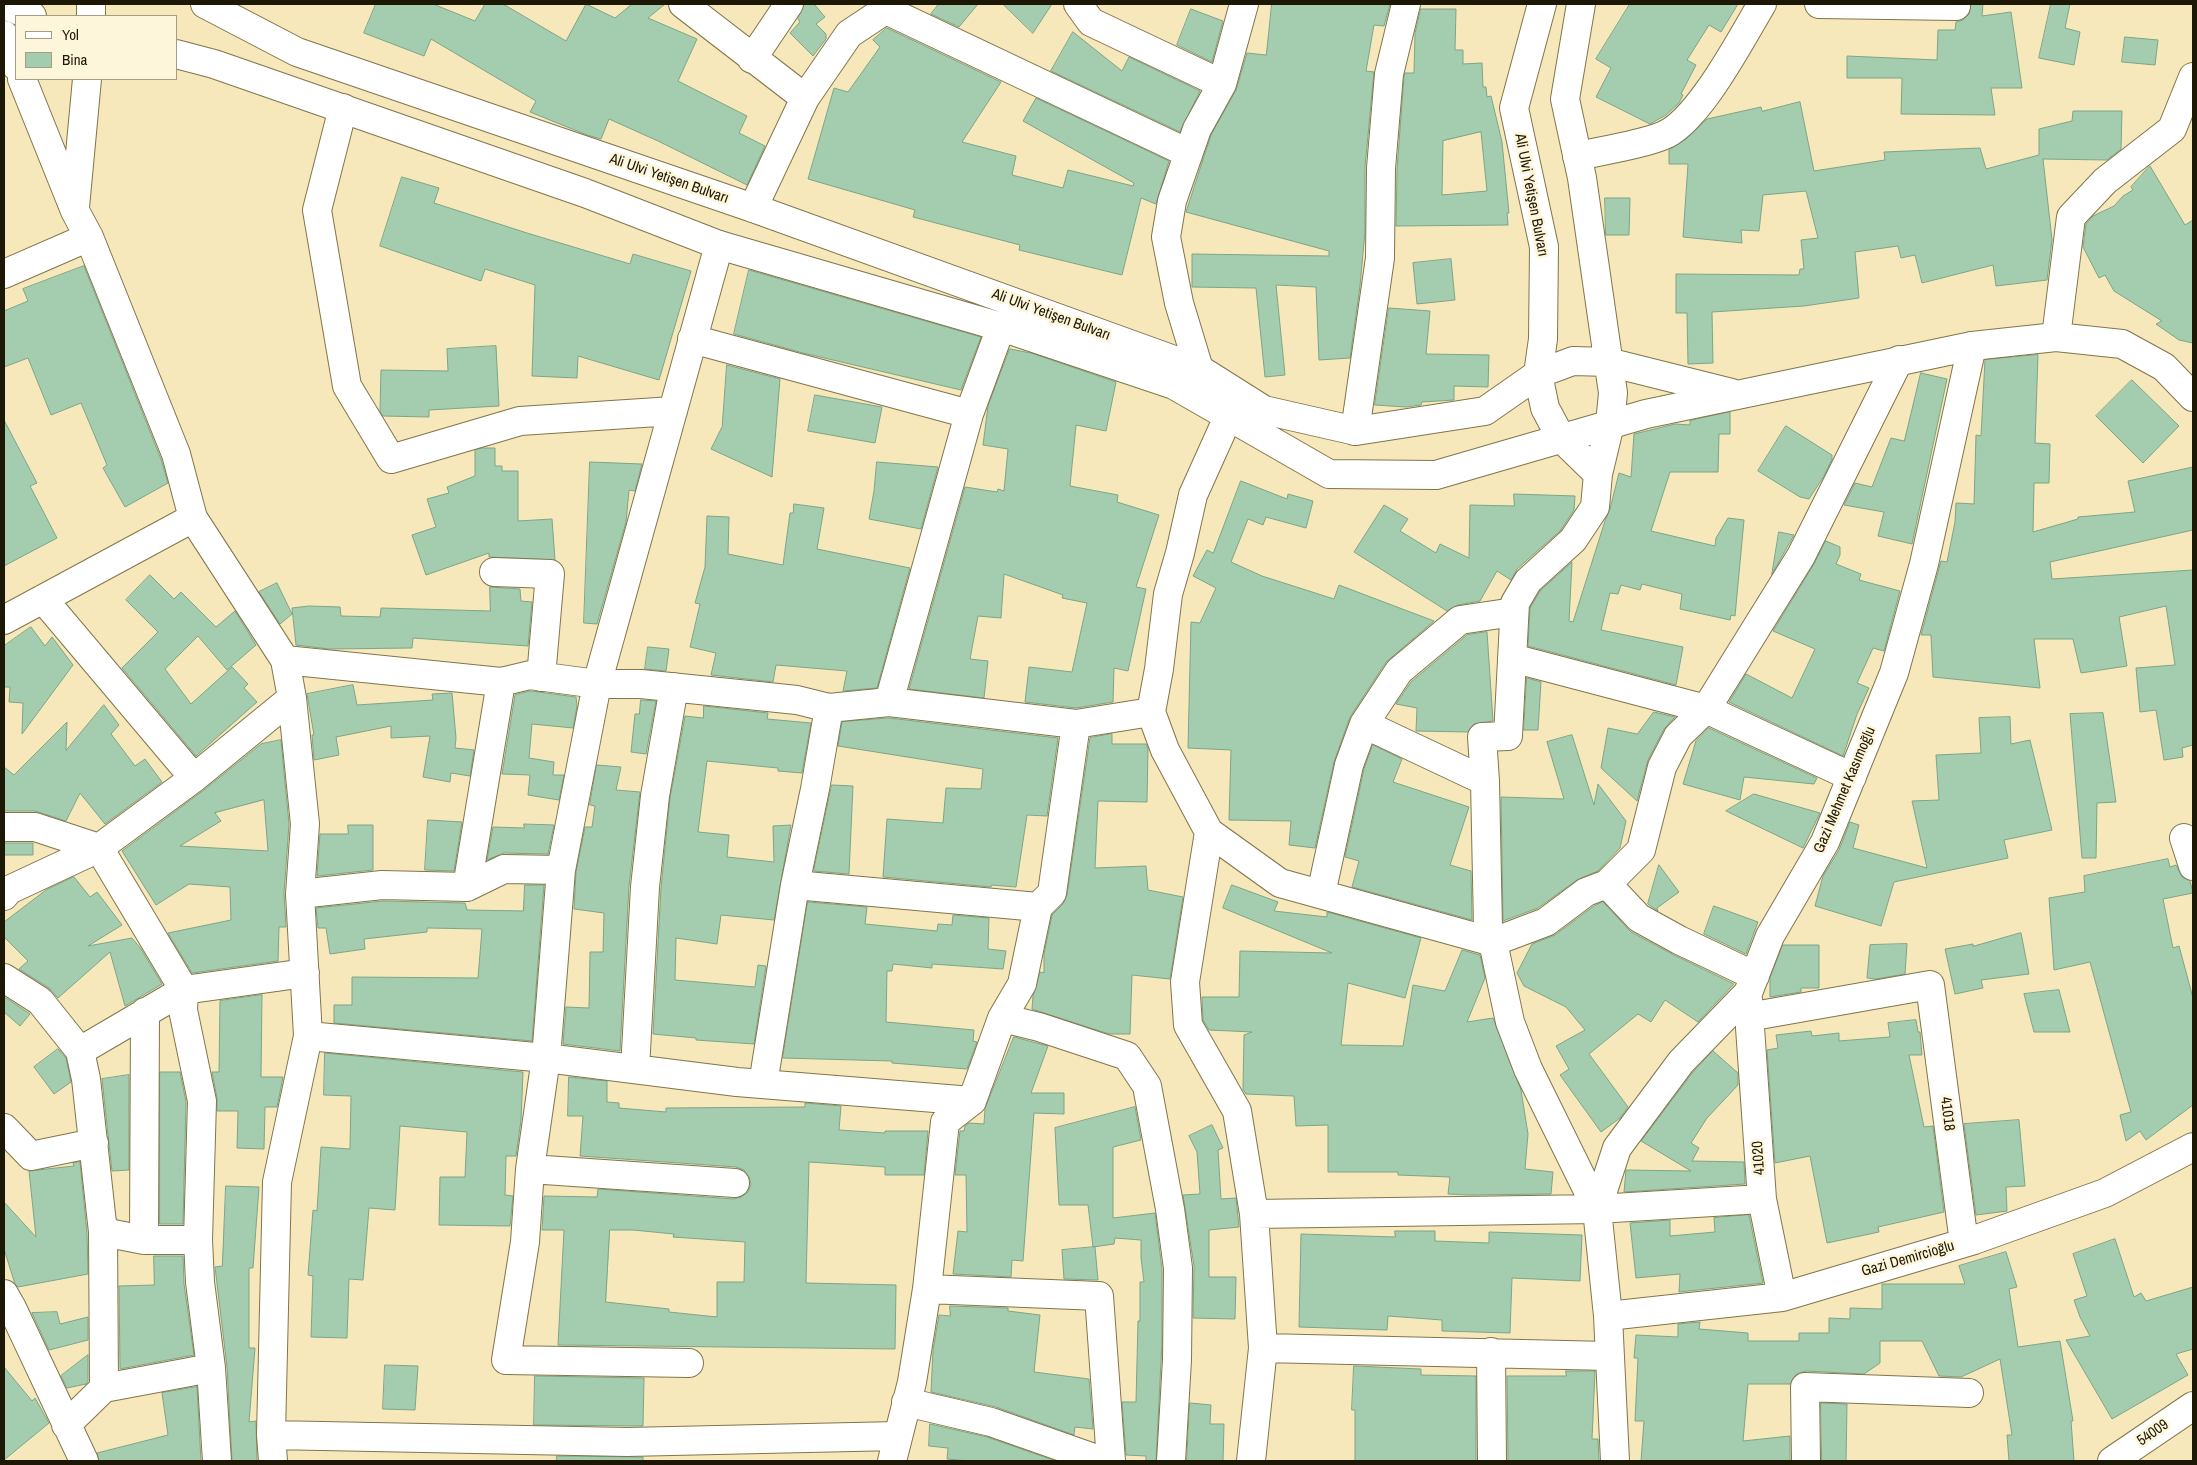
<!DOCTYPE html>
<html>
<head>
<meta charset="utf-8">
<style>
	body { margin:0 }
	#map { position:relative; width:2197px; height:1465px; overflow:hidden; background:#f6e8ba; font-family:"Archivo Narrow",sans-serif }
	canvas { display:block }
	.frame { position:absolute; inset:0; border:5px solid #1d1706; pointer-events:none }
	.legend { position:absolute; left:15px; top:15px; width:162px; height:65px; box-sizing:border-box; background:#fef6da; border:1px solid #a49d85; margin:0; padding:6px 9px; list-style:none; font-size:15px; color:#1d1706 }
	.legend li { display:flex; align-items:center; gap:10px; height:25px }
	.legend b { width:25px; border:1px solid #a49d85 }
</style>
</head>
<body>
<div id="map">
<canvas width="2197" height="1465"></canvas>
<div class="frame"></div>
<ul class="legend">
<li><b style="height:6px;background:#fff"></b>Yol</li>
<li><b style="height:14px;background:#a3cdae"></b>Bina</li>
</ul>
</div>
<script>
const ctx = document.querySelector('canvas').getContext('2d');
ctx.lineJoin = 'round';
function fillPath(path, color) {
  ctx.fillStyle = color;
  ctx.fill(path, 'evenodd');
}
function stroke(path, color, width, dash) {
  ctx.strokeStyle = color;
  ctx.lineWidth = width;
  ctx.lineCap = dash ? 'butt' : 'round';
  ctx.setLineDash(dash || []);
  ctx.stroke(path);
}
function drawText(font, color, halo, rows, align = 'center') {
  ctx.font = font + ' "Archivo Narrow",sans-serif';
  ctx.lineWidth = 5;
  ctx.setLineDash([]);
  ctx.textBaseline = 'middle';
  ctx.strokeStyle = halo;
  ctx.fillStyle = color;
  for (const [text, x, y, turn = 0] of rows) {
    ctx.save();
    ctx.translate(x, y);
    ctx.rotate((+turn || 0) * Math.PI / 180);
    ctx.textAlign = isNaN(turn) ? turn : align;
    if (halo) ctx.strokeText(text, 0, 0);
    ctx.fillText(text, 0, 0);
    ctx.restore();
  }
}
const building = new Path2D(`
	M376 4H433L475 21 485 4H503L566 41 586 4 615 18 632 4H665L648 18 697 39 678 81 747 116 739 133 765 146 747 185 658 141 609 119 601 139 587 135 530 112 536 101 431 39 424 56 364 33Z
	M804 4H814L825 17 816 24 826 34V39L813 56 790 33 800 22 798 19Z
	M939 4H978L959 27 931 14Z
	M1003 4H1052L1033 33Z
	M1272 4H1390L1384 26 1374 25 1366 71 1374 72 1365 167V231L1360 286 1350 358 1319 360 1316 287 1276 285 1285 375 1265 377 1256 288 1192 287V254L1329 256V251L1186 212 1211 135 1236 90 1247 53 1266 55Z
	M1630 4H1738L1721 32 1709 25 1687 60 1696 65 1681 94 1683 95 1679 103 1666 115 1650 124 1596 97 1611 68 1596 59Z
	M1971 4H1983L1982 16 2011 12 2022 88H1991L1995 115 1901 114 1902 78H1847V56L1937 60 1938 30H1955L1956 22 1963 20 1969 14Z
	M2051 4H2070L2065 28 2080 32 2074 65 2039 58Z
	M1191 9 1223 21 1212 62 1177 45Z
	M1421 9H1456L1455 50H1463V64L1482 63 1483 87H1486L1487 97 1491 96 1502 142 1509 213H1507L1508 225 1396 226 1397 169 1404 77 1405 73H1414L1415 34ZM1481 132 1487 191 1442 195 1443 141Z
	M887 28 1001 82 962 142 1016 156 1012 175 1063 188 1068 170 1133 186 1134 183 1023 121 1036 98 1169 161 1156 204 1141 198 1122 275 1019 250 1020 245 913 217 915 210 808 179 834 88 848 92 880 47 873 40Z
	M1073 32 1122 71 1129 57 1200 91 1180 132 1051 71Z
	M2125 37 2158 40 2155 65 2122 62Z
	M1800 102 1814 171 1885 160 1884 152 1980 148 1986 169 2039 155V129L2072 121 2073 111H2122L2121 149 2107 160 2043 159 2052 240 2047 280 1996 286 1993 265 1922 283 1915 255 1901 258 1898 246 1855 252 1859 298 1804 306 1712 312 1713 363 1688 364 1687 313H1676V274L1799 275 1800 269H1804L1801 240 1818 238 1806 191 1763 195 1759 231 1741 230 1742 243 1683 237 1688 164H1669V150L1686 139 1707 119 1761 107 1762 111Z
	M2150 166 2185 225 2193 220V343L2179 340 2156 324 2162 321 2114 291 2105 275 2099 278 2083 247 2086 224 2093 216 2114 206 2123 196 2133 190 2131 187Z
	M402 177 439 188 434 203 527 233 630 264 633 254 691 271 659 380 578 356 577 378 532 376 535 285 485 269 481 281 380 246Z
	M1605 198H1630L1629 235H1606Z
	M1451 259 1455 300 1417 304 1413 263Z
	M84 266 161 459 168 483 125 507 103 468 107 465 81 403 51 415 28 358 4 367V311L28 301 23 289Z
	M749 270 981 337 961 390 803 353 734 334Z
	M1389 308 1430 311 1426 354 1489 355 1488 387 1454 386V400L1422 402 1421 405 1406 407 1375 405Z
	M496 346 499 406 429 410V417L383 416 380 411 381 370 448 371 447 349Z
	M1010 349 1031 353 1116 382 1106 431 1076 425 1070 486 1118 495 1117 502 1159 515 1136 587 1146 589 1128 671 1114 668 1113 702 1076 708 1025 702 1029 667 1072 672 1087 603 1062 598 1063 595 1004 574 1001 618 978 616 970 659 988 661 984 698 909 689 965 487 997 492 998 489 1004 491 1008 449 983 445 988 406Z
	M2038 355 2035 443 2050 444 2049 483H2034L2033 532 2078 519V517L2135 512 2128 481 2193 467V530L2050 562 2052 579 2193 570V745L2182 748 2183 757 2164 760 2156 710 2140 712 2136 668 2175 665 2166 606 2119 617 2127 666 2081 673 2073 639H2034L2040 688 1933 677 1931 635H1921L1941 561 1947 562 1955 522 1956 503 1974 504 1976 435 1981 436 1985 360Z
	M727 365 780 379 772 477 711 449 722 427Z
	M1921 373 1947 379 1912 544 1878 536 1884 512 1844 505 1855 483 1872 487 1891 438 1904 441Z
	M2132 380 2179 426 2143 463 2096 416Z
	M815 395 882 407 875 443 808 431Z
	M1730 412V434H1719L1718 472H1670L1651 531 1715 546 1716 538 1728 518 1744 520 1735 616 1731 615 1730 620 1680 609 1682 594 1642 584 1640 590 1621 585 1618 594 1610 593 1601 630 1683 647 1676 685 1528 646 1530 608 1540 591 1572 562 1569 621 1573 622 1605 521 1610 509 1619 473 1631 477 1634 434 1675 424 1690 425V421Z
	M4 420 37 483 30 486 57 538 4 566Z
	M1786 426 1832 455V459L1824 476 1809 499 1800 497 1758 471Z
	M483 448H495V466H502V471H518V521L552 519 555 560 489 557V553L426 575 412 535 436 527 427 499 449 493 447 487 475 476V450Z
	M590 462 642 464 635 491 629 490 626 522 597 624 584 623Z
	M877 462 938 467 921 529 869 519 874 491Z
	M1241 481 1287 499 1288 494 1313 501 1306 528 1266 517 1263 525 1248 519 1231 562 1262 576 1334 599 1339 585 1434 621 1386 662 1350 717 1334 762 1315 848 1289 845 1291 821 1229 820 1231 750 1188 748 1191 622 1200 623 1216 588 1193 576 1207 550 1213 553Z
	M1514 494 1575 496 1574 510 1561 530 1517 569 1511 580 1497 571 1480 601 1458 605 1447 611 1354 552 1384 505 1408 519 1400 531 1436 553 1440 544 1469 558 1470 505 1514 506Z
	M794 504 824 508 817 549 910 568 877 688 843 691 847 671 776 665 773 682 711 675 716 653 690 647 700 604 695 603 705 567 707 516 729 517 728 554 783 565 790 513H793Z
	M1779 532 1794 535 1772 574Z
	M1826 541 1840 547V555L1836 564 1861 574 1859 580 1900 591 1884 651 1873 648 1857 683 1869 688 1857 714 1843 756 1729 702 1746 674 1792 698 1815 649 1773 631 1814 564Z
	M150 575 174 599 181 592 216 627 235 611 256 645 227 670 198 636 165 669 191 704 232 667 248 684 244 688 257 702 196 756 122 668 158 632 126 600Z
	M277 583 292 614 280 624 259 592Z
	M490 587 520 589 521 601 532 602 528 646 413 638 412 648 329 649 296 645 292 608 309 606 340 607 341 616 380 617 381 608 490 611Z
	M31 627 45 646 52 637 73 665 22 734 23 703 9 702 10 687H4V646Z
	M1487 632 1493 721 1474 724 1468 732 1416 731 1417 708 1396 704 1411 682 1467 635Z
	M648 647 669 649 666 671 645 669Z
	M1527 678 1541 682 1538 730H1524Z
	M353 685 357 705 433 700 432 694 452 693 456 738 455 748 474 750 470 776 451 773 450 782 423 777 430 736 391 738V726L336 737 339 755 314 760 312 735H314L307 694Z
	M531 691 576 697 577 706 573 728 532 724 529 758 554 762 553 775H564L559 800 528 795 530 775 502 774 515 695Z
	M641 700 656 701 646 754 631 752 635 714H639Z
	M104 705 119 725 111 734 135 766 145 759 162 782 105 824 80 793 66 821 35 811H4V767L14 775 67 722 66 750Z
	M704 706 768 713 767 719 811 723 802 773 778 771V768L707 761 698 832 729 835 727 857 774 862 773 826 791 825 774 920 721 915 717 944 676 938 675 980 755 987 758 965 766 966 754 1044 696 1040V1038L653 1034 661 888 670 798 685 716 703 718Z
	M1654 712 1675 717 1664 729 1648 760 1637 801 1601 768 1608 728 1637 734Z
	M2103 713 2116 802 2097 803 2096 858H2082L2070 714Z
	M2010 717 2011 744 2030 740 2052 830 2004 840 2008 858 1894 882 1881 926 1815 906 1823 876 1839 850 1850 822 1859 825 1853 848 1927 868 1912 801 1939 800 1936 755 1981 753 1979 718Z
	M889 718 1058 738 1047 816 1027 815 1016 887 992 885 991 887 883 877 887 819 943 823 946 788 981 789 983 769 838 746 842 722Z
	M1709 728 1817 778 1814 784 1744 777 1740 800 1683 784 1696 741Z
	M1112 734V744H1146L1148 749 1147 802 1098 801 1095 868 1146 866 1148 890 1183 897 1170 979 1132 975 1130 1034H1109L1032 1009 1033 996 1040 972 1044 973V954L1052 915 1063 904 1067 895 1090 738Z
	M1572 735 1594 805 1598 784 1626 821 1620 848 1598 871 1577 880 1538 908 1503 921 1501 797 1564 799 1547 742Z
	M281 740 289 824 284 893 286 927H279L278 961 192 973 168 933 231 920 230 887 189 884 156 905 122 851 204 790 261 744ZM264 800 268 851 180 846 221 821 215 813Z
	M1373 745 1402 759 1393 782 1469 807 1450 865 1471 871 1472 920 1352 887 1359 861 1345 857 1364 769Z
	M597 765 621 767 616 790 640 792 629 886 620 1051 563 1044 566 1007 589 1008 590 952H603L604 913 574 909 576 872 585 827H592L595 806 590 805Z
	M832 785 853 786 849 874 814 871Z
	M1754 794 1820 813 1803 848 1726 811Z
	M428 820 462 822 454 871 425 870Z
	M524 824 554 825 548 854 504 853 487 860 493 827 524 828Z
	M348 825H373V870L317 876 320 834H348Z
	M4 843H33V855H4Z
	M2168 859 2170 867 2176 865 2182 877 2190 881 2193 893 2163 899 2173 948 2179 946 2193 998V1105L2146 1140 2140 1131 2126 1141 2120 1115 2131 1112 2090 962 2054 970 2049 898 2085 892 2084 876Z
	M1659 865 1679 892 1657 908 1658 911 1648 904Z
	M74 877 90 897 97 892 122 925 88 946 132 938 141 949 162 984 125 1006 110 952 58 998 49 988 19 969 28 961 4 937V922L46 890Z
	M525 885H544L532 1041 334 1023V1005H352V977L478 978 482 929 427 928V932L364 939 365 949 330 954 326 928H318L316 908 383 901 465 903 467 910 523 911Z
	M1232 885 1278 902 1274 911 1327 917V912L1421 938 1405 998 1348 983 1341 1045 1403 1046 1413 985 1445 991 1462 950 1480 955 1485 978 1467 1022 1493 1018 1521 1090 1528 1134 1525 1169 1553 1172 1551 1194 1469 1195 1448 1194 1450 1177 1398 1175V1172H1328V1125L1296 1126 1294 1096 1246 1094 1243 1089 1244 1035 1252 1032 1209 1030 1203 1020 1202 997H1239L1240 951 1332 953 1223 908Z
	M808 902 867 907 865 924 937 931 938 924 952 925 953 915 989 918 988 949 1006 951 1003 969 932 964V968L893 964 892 971H887L886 1022 974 1030 973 1041 977 1042 967 1069 892 1063V1061L783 1058Z
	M1603 902 1631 932 1672 954 1734 984 1698 1022 1665 1000 1651 1022 1638 1014 1589 1054 1628 1107 1620 1118 1601 1132 1560 1075 1569 1069 1556 1046 1585 1030 1566 1007 1524 986 1517 973 1532 944 1555 935 1594 906Z
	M1714 906 1758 922 1746 954 1704 934Z
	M2021 933 2029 974 1981 980 1983 988 1955 994 1945 949 1973 944V946Z
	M1907 944 1905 974 1876 979 1867 978 1870 945Z
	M1783 945H1819V988H1801V992L1770 997V978Z
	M2059 990 2070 1032H2034L2024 994Z
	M262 995 261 1077H283L277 1107H265L264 1149 237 1148 238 1111H217V1098L212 1072H219L220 1001Z
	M6 998 30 1014 20 1026 4 1012V1001Z
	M1916 1020 1918 1032H1920L1922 1055H1909L1924 1127 1933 1126 1944 1212 1878 1227 1879 1232 1827 1243 1810 1156 1775 1163 1767 1050 1778 1048 1776 1035 1811 1031 1812 1036 1839 1033V1041L1890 1037 1888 1023Z
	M1014 1037 1048 1046 1031 1093H1064V1114L1034 1113 1023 1261 1012 1260 1011 1277 953 1274 958 1231 967 1232 966 1175H955L960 1131H964L965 1126 969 1123 984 1124 985 1109Z
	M58 1049 66 1058 71 1082 54 1094 34 1067Z
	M1713 1051 1738 1073V1085L1707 1118 1691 1143 1699 1148 1692 1161 1744 1162 1745 1184 1624 1192 1626 1170 1691 1171 1641 1141 1693 1072Z
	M325 1053 523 1072 521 1120 516 1156H506L505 1195 513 1196 510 1226 439 1225 440 1177H465L467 1132 400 1126 395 1210 369 1208 363 1280 349 1279 347 1338 311 1337 313 1276 308 1275 313 1210 317 1211 321 1147 350 1149 351 1096 324 1095Z
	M160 1072H180L186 1102 183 1224H160Z
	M129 1075V1170L112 1171 102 1079Z
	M569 1077 607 1081V1102L619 1103V1108L666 1112V1108L805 1107V1103L841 1106 839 1130 885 1133V1131H928L924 1175H885V1167L809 1162 806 1283 896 1285 895 1349 558 1345 564 1230H542L544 1196 597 1197 598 1189 734 1199 741 1197 748 1192 751 1184 749 1177 744 1170 736 1167 580 1156 583 1116H568ZM610 1230H633L674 1234 673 1237 745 1242 744 1282H717V1317L669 1312V1309L606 1302Z
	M1135 1107 1141 1140 1113 1147V1218L1155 1213 1162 1269V1342L1156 1461H1146V1456L1126 1455 1122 1402H1136L1138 1321H1140V1282H1144L1141 1258V1240L1115 1238 1114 1244 1093 1247 1088 1205H1059L1055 1128Z
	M2019 1120 2025 1186 2006 1187 2007 1211 1976 1215 1964 1124Z
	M1212 1125 1223 1148 1218 1150 1221 1199 1236 1198 1239 1227 1209 1230V1277H1236L1235 1319 1193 1318 1194 1266 1183 1195 1200 1194 1197 1152 1189 1136Z
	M80 1162 87 1233 88 1274 18 1287 15 1284 4 1249V1202L36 1237 29 1171 74 1166 73 1163Z
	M226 1186 259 1187 253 1268H249V1348H255L249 1422 256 1421 257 1461H232L227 1367 215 1267 222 1266Z
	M1749 1215 1763 1283 1679 1292 1680 1274 1636 1278 1630 1223 1670 1220V1236L1715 1232 1714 1218Z
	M1395 1231H1435V1241L1489 1243V1232L1582 1235 1580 1281 1512 1278 1510 1333 1442 1331V1320L1388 1316 1387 1330 1299 1327 1301 1234 1395 1237Z
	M2115 1239 2134 1297 2141 1293 2146 1301 2193 1287V1349L2176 1354 2188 1375 2112 1419 2066 1340 2090 1336 2080 1317 2074 1300 2087 1296 2073 1254Z
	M1095 1247 1098 1280 1064 1279 1062 1250Z
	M2006 1252 2017 1287 2009 1289 2018 1347 2060 1341 2073 1421H2071L2074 1461H2009L2007 1435H2012L2000 1359 1961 1377 1939 1376 1922 1341H1880V1363L1864 1374 1806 1371 1797 1374 1790 1384H1748L1743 1441 1790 1436V1461H1641L1644 1421H1635L1638 1358H1634L1636 1335 1678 1337V1324L1700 1322 1699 1329 1748 1333V1341H1799V1333H1829V1318L1850 1319V1308L1882 1309V1284H1965L1959 1266Z
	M154 1256H183L184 1284 194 1355 120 1369 119 1286 154 1285Z
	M950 1306 1008 1308V1311L1040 1315 1034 1372 1089 1379 1093 1429 1075 1427 1074 1435 996 1407 931 1392 933 1350 939 1315 950 1316Z
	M57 1312 60 1324 88 1317V1340L49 1350 32 1313Z
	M88 1355V1381L86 1384 67 1388 61 1376Z
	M385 1365 418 1366 415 1410 383 1409Z
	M1354 1366 1421 1369V1375L1476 1376V1461H1355V1410H1352Z
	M4 1367 32 1401 35 1398 49 1423 4 1460Z
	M1566 1371H1595L1592 1439H1598L1599 1461H1508L1507 1376H1566Z
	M535 1376 644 1378 643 1426 534 1425Z
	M197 1387 201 1461H99L97 1453 168 1435 162 1393Z
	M1190 1403 1211 1405 1210 1424H1224L1223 1461H1187Z
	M1821 1403 1847 1404 1846 1461H1822Z
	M930 1424 987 1437 1056 1461H969L947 1459 948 1448 929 1446Z
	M557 1456 643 1457V1461H557Z`);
const minor = new Path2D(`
	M91 4V16
	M683 4 805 98
	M1078 4 1091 22 1222 84
	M1819 4 1956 6
	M884 9 1188 153
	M4 35 16 66
	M752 59 789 4
	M22 79 75 211 89 237 176 454 193 518 285 660 292 698 305 824 300 894 308 1036 277 1182 271 1435 273 1461
	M343 108 317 210 347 386 391 459 520 421 673 411
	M1577 156C1605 150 1636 146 1662 136 1698 123 1742 37 1762 4
	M75 207 87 79
	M753 208 805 98 849 34 894 4
	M4 274 89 237
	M2056 337 2071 217 2105 181 2172 129 2193 77
	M692 339 969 414
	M1199 369 1179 303 1166 237 1172 201 1197 129 1222 84 1244 4
	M1229 415 1193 495 1180 553 1168 594 1159 669 1151 712 1165 750 1209 832 1280 883 1493 942 1546 922 1586 892 1607 884 1641 850 1662 767 1678 736 1706 709 1801 556 1899 360
	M1610 424 1598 474 1595 507 1573 540 1528 581 1515 603 1508 736 1482 737 1485 781 1488 928 1493 942 1510 1022 1528 1069 1597 1209 1608 1316 1615 1461
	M1355 431 1380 258 1381 168 1389 74 1406 4
	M1561 438 1598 474
	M494 572 550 574 541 677
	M43 599 194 778
	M4 620 193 518
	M1512 658 1706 709 1852 777
	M285 660 501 682 530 675 597 684H641L797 700 829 708 889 702 1076 724 1151 712
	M889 702 969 414 1001 327
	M1364 724 1485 781
	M4 827H35L99 848 184 990 183 1010 202 1101 198 1240 200 1282 211 1368 217 1461
	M1209 832 1185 982 1188 1025 1237 1111 1254 1214 1263 1348 1251 1461
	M2184 838 2193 866
	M1607 884 1639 918 1679 940 1755 976
	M795 885 1038 907
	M467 887 501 682
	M300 894 382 885 467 887 504 869 561 870
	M1321 894 1349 765 1364 724 1399 671 1460 620 1514 612
	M4 896 9 890 99 848 194 778 292 698
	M4 978 40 1001 80 1051 86 1079 103 1232 104 1388
	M1748 999 1762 1199 1782 1297
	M1748 1017 1930 985 1964 1243
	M1002 1018 1039 1027 1127 1056 1147 1086 1170 1209 1178 1268 1177 1360 1171 1461
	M308 1036 546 1058 737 1082 972 1101
	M80 1051 184 990 305 973
	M635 1069 645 887 655 796 674 687
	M763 1084 795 885 815 789 829 708
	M4 1128 31 1156 94 1143
	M530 1169 735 1183
	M1597 1209 1617 1148 1681 1062 1748 993 1770 936 1825 842 1894 673 1924 564 1972 346
	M1254 1214 1597 1209 1762 1199
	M103 1232 144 1240H198
	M144 1240 145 1012
	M927 1289 1099 1296 1111 1461
	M4 1294 12 1308 84 1461
	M1608 1316 1782 1297 1974 1240 2105 1193 2193 1147
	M1263 1348 1609 1356
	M1491 1352 1492 1461
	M689 1363 506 1360 525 1242 530 1169 546 1058 561 870 597 684 719 245
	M906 1402 991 1422 1102 1461
	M66 1425 104 1388 211 1368
	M271 1435 627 1442 898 1436
	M892 1461 912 1382 927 1289 945 1122 972 1101 1002 1018 1022 984 1038 907 1052 893 1076 724
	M1806 1461 1805 1387 1969 1393
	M2112 1461 2193 1406`);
const major = new Path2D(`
	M205 4 297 52 753 208 1199 369 1264 410 1356 431 1485 411 1538 374 1543 339 1544 247 1514 108 1542 4
	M1581 4 1565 99 1582 178 1613 393 1610 424
	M4 5 32 16
	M176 54 214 64 585 193 719 245 1001 327 1174 385 1329 474 1436 475 1646 414 1972 346 2056 337 2122 344 2164 367 2193 397
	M1561 438 1545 408 1538 374 1573 361 1608 362 1732 393`);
const streetNames = [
	["Ali Ulvi Yetişen Bulvarı",669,179,19],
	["Ali Ulvi Yetişen Bulvarı",1531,195,79],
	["Ali Ulvi Yetişen Bulvarı",1051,315,20],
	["Gazi Mehmet Kasımoğlu",1845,790,-67],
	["41018",1947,1114,83],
	["41020",1759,1158,-94],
	["Gazi Demircioğlu",1908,1259,-16],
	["54009",2153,1433,-35]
];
fillPath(building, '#a3cdae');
stroke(building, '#7ca587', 1);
stroke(minor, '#82754a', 30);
stroke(major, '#82754a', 30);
stroke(minor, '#fff', 28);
stroke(major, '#fff', 28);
drawText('15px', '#1d1706', '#fef6da', streetNames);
</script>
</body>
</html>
